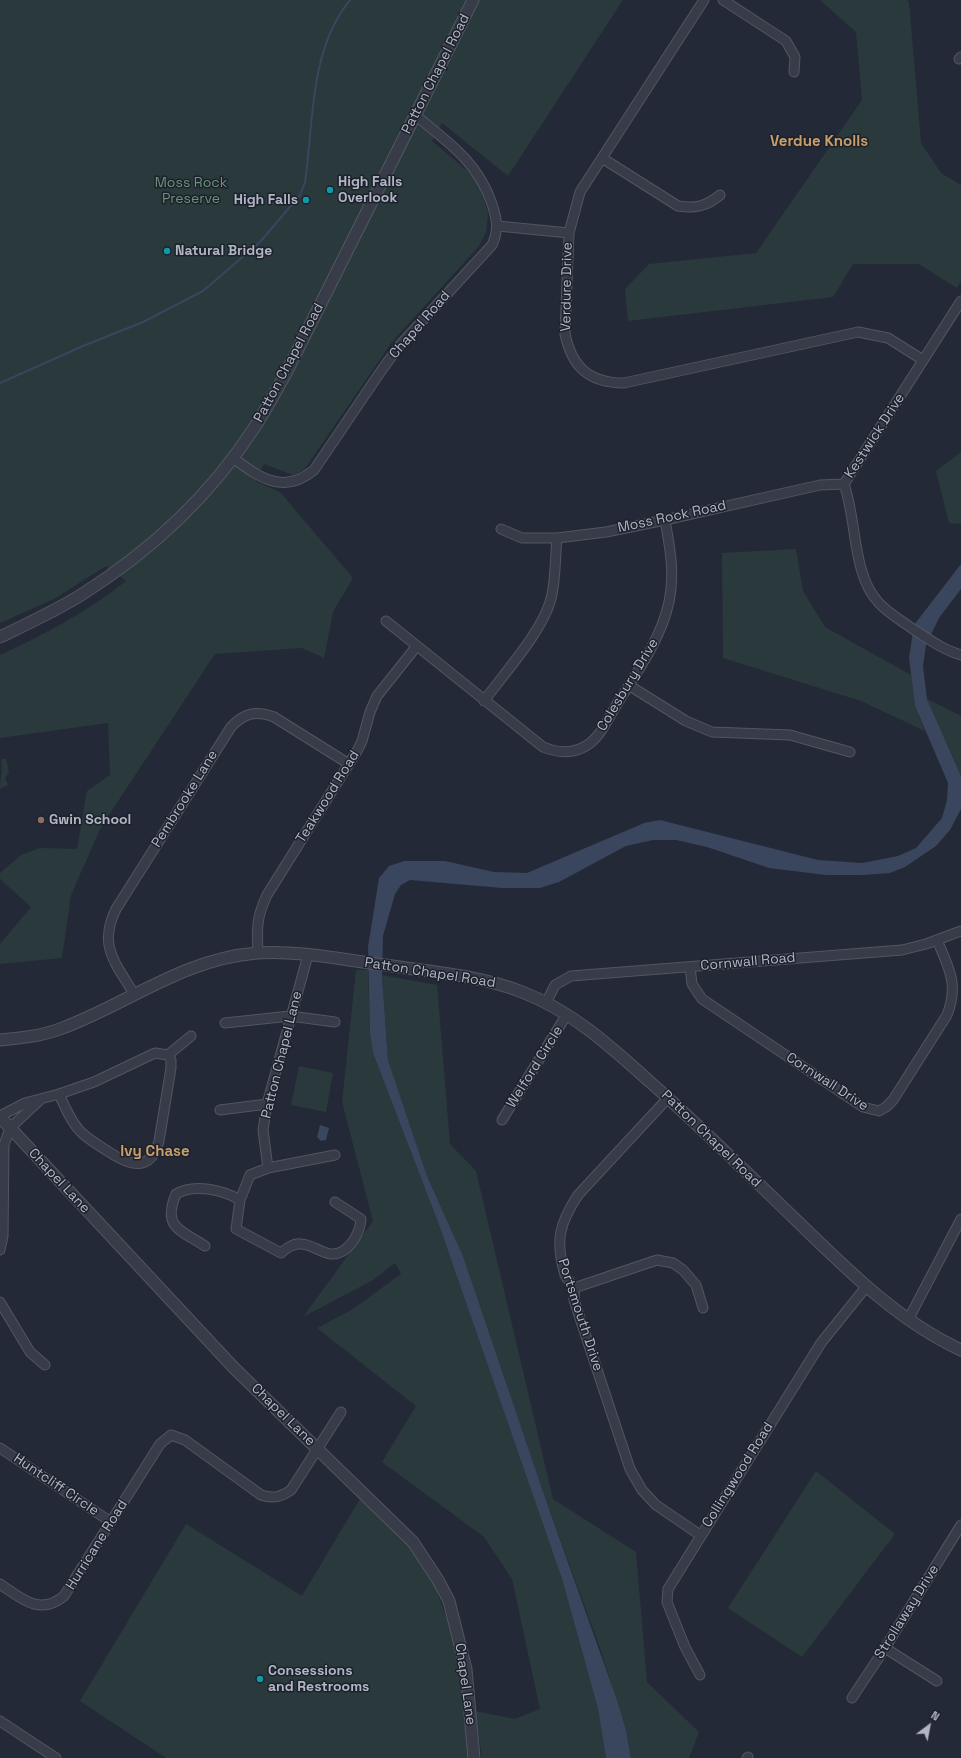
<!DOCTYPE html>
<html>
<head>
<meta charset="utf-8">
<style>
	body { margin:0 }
	#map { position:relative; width:961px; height:1758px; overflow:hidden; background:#242937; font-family:"Space Grotesk",sans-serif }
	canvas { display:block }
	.north { position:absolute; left:909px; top:1706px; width:40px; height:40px; -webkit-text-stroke:3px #1c212c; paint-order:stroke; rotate:32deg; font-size:11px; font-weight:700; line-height:16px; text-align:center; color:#b2b6c4 }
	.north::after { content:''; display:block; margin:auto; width:14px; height:18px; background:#b2b6c4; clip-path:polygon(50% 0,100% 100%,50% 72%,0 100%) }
</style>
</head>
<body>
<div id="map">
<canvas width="961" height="1758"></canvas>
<div class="north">N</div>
</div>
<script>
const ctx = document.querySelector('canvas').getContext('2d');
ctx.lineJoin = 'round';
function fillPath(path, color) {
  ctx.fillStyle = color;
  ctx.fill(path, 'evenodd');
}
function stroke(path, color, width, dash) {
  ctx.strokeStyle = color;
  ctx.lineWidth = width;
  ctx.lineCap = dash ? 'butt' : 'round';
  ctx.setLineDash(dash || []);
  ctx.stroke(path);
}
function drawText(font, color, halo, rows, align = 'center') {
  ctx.font = font + ' "Space Grotesk",sans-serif';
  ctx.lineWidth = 3;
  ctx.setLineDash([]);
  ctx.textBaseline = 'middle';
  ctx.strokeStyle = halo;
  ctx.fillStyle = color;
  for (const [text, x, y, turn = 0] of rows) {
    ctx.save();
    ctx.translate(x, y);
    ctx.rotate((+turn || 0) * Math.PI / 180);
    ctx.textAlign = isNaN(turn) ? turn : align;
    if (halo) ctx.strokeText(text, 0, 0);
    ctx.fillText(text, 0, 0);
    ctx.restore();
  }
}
const green = new Path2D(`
	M0 0H623L508 176 442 123 432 141 477 179 488 213 486 232 479 246 392 342 304 470 293 475 264 464 255 481 280 492 353 578 333 612 324 658 302 648 215 654 101 827 71 895 62 958 0 964V944L31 907 0 879V873L21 855 40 848 77 849 87 791 110 775 108 723 0 738V655C44 635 88 611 126 581L106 566 54 599 0 623Z
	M820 0H907L909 2 921 143 941 173 961 185V281L957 288 919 264H853L833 297 628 321 625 289 649 264 756 253 862 100 856 32Z
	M961 452V524L949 523 936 471Z
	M796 549 803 591 825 627 911 675 915 706 925 731 861 701 723 658 722 553Z
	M927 699 961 716V776Z
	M1 759H6L9 772 5 778 8 785 0 789C0 778 3 770 1 759Z
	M356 970H368L370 1033 373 1053 439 1225 562 1579 598 1709 606 1758H482L475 1711 515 1719 540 1709 512 1579 484 1537 382 1462 416 1406 317 1328 353 1309 401 1274 395 1263 373 1280 303 1317 373 1221 342 1102Z
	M382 975 437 985 450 1144 476 1171 553 1499 636 1552 647 1682 699 1732 689 1758H631L626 1730 600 1648 549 1509 463 1256 427 1176 388 1060Z
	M299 1066 333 1073 326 1112 291 1105Z
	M816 1471 895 1534 802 1657 728 1608Z
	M361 1497 426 1563 463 1662 469 1758H166L80 1701 186 1524 302 1596Z`);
const water = new Path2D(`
	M961 564V589L939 618 926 645 923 666 927 699 961 776V809L950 830 936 846 905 867 890 873 863 875H826L769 868 707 847 676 840H653L626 846 559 882 540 888H502L410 880 401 885 395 894 383 936 382 975 388 1060 427 1176 463 1256 549 1509 617 1700 626 1730 631 1758H606L598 1709 562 1579 439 1225 373 1053 370 1033 368 947 379 878 389 866 404 861H445L494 872 527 873 644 823 660 820 818 860 862 863 898 856 916 848 942 818 947 800 948 783 915 706 909 658 914 625Z
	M320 1125 329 1128 326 1140 321 1141 317 1137Z`);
const stream = new Path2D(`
	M0 383 83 346 143 322 203 291 260 242 300 195 305 182C314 121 309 50 350 0`);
const minor = new Path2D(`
	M704 0 580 192 569 233 565 334C572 367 589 383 624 383L858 332 888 338 923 360
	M723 0 786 41 795 57 794 72
	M959 59 961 57
	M602 158 678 206C695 209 707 206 720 195
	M498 226 569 233
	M961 301 844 484C857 520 852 575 879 603 888 613 902 621 913 629 929 639 943 650 961 655
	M233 458C260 478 284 495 314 470L381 371 400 345 492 245C499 230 497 219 492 204 478 162 448 142 415 115
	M501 529 522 538H557L606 532 665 520 820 485 844 484
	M386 621 543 747C558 753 575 754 589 744 602 734 609 717 617 704 637 672 661 639 669 602 675 574 670 548 665 520
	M630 686 686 721 712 732 790 735 850 752
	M484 701C505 672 542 632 551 599 556 579 555 558 557 538
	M258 953C257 929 256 918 267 895L357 751 362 741 370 712 377 696 416 647
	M308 955 267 1104 263 1130 268 1168 250 1175 240 1200 236 1229 281 1253C287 1248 293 1243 301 1244 311 1244 321 1253 331 1254 348 1255 360 1234 361 1219L335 1202
	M690 967 692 984 702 999 863 1107 879 1111 886 1107 893 1100 947 1015C959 985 949 968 937 940
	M134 994C115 962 98 946 116 909L231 727C244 713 256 710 274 717L349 764
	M546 1003 555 985 571 976 902 950 926 944 961 931
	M225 1023 290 1016 335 1022
	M155 1053 168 1055 171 1060V1068L159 1141C150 1174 128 1165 106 1150 98 1145 88 1139 81 1132 71 1122 65 1107 59 1094L94 1082Z
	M168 1055 191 1036
	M668 1098 578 1195C559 1224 555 1241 565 1275 567 1280 572 1283 574 1288 575 1291 574 1297 574 1300L630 1469 642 1490 656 1505 700 1535
	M220 1110 267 1104
	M0 1116 25 1103 59 1094
	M502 1120 567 1014
	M268 1168 335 1155
	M205 1246C180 1230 162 1227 176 1194 194 1183 223 1190 240 1200
	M0 1250 3 1236 4 1145 10 1128 40 1100
	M574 1288 657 1260 673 1263 683 1270 696 1285 703 1308
	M0 1302 30 1352 45 1365
	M908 1320 961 1219
	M0 1448 111 1522
	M0 1584C22 1599 40 1616 64 1596L160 1444 171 1435 185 1440 261 1495C273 1499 281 1497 291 1490L341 1412
	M885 1648 937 1681
	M700 1675 685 1647 667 1602 668 1589 821 1343 866 1287
	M852 1698 885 1648 961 1525
	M0 1721 56 1758
	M747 1758 748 1757`);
const tertiary = new Path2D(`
	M0 637C27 624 55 611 81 595 149 552 210 496 254 428 266 410 276 391 286 373L473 0
	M0 1040C21 1038 41 1036 60 1029 128 1004 182 959 257 953 299 950 343 960 385 965 431 972 478 975 522 992 572 1011 610 1046 649 1081 699 1125 747 1173 795 1219 846 1268 896 1320 961 1350
	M0 1117 234 1368 413 1542 438 1580 449 1601 466 1669 474 1758`);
const markers = [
	[330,190,4,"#0f9aa8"],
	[306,200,4,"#0f9aa8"],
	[167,251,4,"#0f9aa8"],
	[41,820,4,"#8d6e63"],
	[260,1679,4,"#0f9aa8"]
];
const streetNames = [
	["Patton Chapel Road",436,74,-63],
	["Verdure Drive",567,287,-89],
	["Chapel Road",420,325,-49],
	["Patton Chapel Road",289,363,-62],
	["Kestwick Drive",875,436,-57],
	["Moss Rock Road",672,517,-12],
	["Colesbury Drive",628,685,-59],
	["Teakwood Road",328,797,-58],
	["Pembrooke Lane",185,799,-58],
	["Cornwall Road",748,962,-5],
	["Patton Chapel Road",430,973,9],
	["Patton Chapel Lane",282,1055,-76],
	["Welford Circle",535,1067,-58],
	["Cornwall Drive",827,1082,33],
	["Patton Chapel Road",711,1139,44],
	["Chapel Lane",59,1181,47],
	["Portsmouth Drive",580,1315,72],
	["Chapel Lane",283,1415,44],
	["Collingwood Road",738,1475,-58],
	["Huntcliff Circle",56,1485,34],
	["Hurricane Road",97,1545,-58],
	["Strollaway Drive",907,1612,-58],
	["Chapel Lane",465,1684,82]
];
const poiNames = [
	["High Falls",338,182],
	["Overlook",338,198],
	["High Falls",298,200,"right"],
	["Natural Bridge",175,251],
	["Gwin School",49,820],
	["Consessions",268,1671],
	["and Restrooms",268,1687]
];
const parkNames = [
	["Moss Rock",191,183],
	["Preserve",191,199]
];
const neighbourhoodNames = [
	["Verdue Knolls",819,142],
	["Ivy Chase",155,1152]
];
fillPath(green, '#2a393c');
fillPath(water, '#3a455e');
stroke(stream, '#3a455e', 2);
stroke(minor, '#525662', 11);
stroke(tertiary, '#525662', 13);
stroke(minor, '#373c48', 9);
stroke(tertiary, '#373c48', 11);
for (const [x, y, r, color] of markers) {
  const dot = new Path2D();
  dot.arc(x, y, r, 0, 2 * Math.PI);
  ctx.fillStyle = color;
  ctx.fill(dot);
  stroke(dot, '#1c212c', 1.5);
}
drawText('14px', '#b2b6c4', '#1c212c', streetNames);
drawText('bold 14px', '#b2b6c4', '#1c212c', poiNames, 'left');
drawText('14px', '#6c927a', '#1c212c', parkNames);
drawText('bold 15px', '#c89f69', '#1c212c', neighbourhoodNames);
</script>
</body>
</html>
